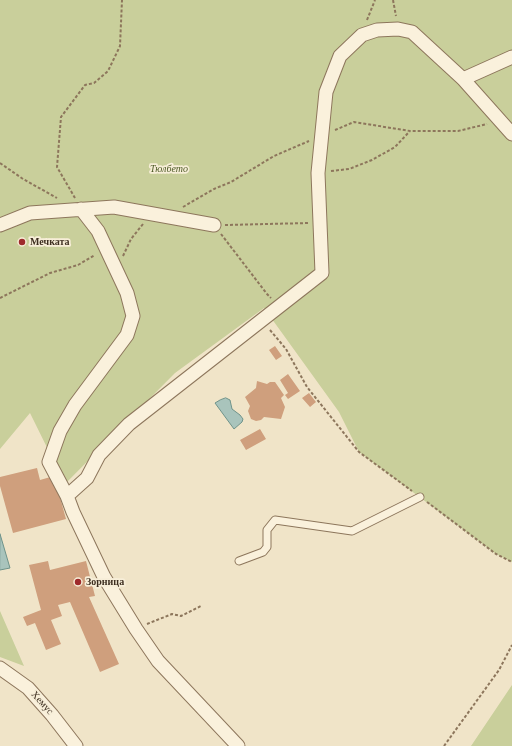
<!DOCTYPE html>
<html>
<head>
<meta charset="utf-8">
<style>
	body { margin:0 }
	canvas { display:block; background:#f0e4c8 }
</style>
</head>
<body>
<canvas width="512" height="746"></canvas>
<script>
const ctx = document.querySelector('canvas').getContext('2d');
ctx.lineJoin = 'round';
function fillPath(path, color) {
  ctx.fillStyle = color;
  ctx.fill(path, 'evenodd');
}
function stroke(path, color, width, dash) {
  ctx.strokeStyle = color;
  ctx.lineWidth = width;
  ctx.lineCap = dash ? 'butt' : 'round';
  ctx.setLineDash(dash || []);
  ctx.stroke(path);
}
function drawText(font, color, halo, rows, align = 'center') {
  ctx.font = font + ' Georgia,serif';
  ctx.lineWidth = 3.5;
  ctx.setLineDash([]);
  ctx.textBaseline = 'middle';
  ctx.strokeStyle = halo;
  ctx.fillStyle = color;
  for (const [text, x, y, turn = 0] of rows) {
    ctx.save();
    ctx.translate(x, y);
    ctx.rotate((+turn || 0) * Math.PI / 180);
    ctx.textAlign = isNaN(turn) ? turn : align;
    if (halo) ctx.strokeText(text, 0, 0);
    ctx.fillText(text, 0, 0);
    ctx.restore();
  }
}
const green = new Path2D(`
	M0 0H512V562L496 554 359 452 339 412 264 308 175 373 65 484 30 413 0 449Z
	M0 611 24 666 0 657Z
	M512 685V746H471Z`);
const water = new Path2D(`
	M226 398 230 400 232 409 240 415 243 419 242 422 234 429 215 403 220 400Z
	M0 534 10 568 0 570Z`);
const building = new Path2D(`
	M275 346 282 356 276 360 269 350Z
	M288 374 300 391 288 399 285 395 288 393 280 380Z
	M257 381 267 384 270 382H275L284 395 281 398 285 407 281 419 264 417 261 420 256 421 251 419 248 411 250 406 245 397 256 388Z
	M309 393 316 402 310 407 302 398Z
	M260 429 266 439 246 450 240 440Z
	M37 468 40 480 54 476 66 519 13 533 0 486V477Z
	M48 561 50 570 86 561 95 596 89 597 119 664 100 672 70 602 58 605 62 616 51 620 61 644 46 650 35 623 27 626 23 617 41 610 29 565Z`);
const path = new Path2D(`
	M393 0 396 16
	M367 20 375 0
	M335 130 354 122 410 131H458L487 124
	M0 163 23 179 57 198
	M331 171 349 169 372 160 395 147 410 131
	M75 198 57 167 61 117 85 85 94 83 108 71 120 46 122 0
	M183 207 214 189 231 182 274 156 309 141
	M225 225 309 223
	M221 234 267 294 271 298
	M123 256 131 239 143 224
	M0 298 50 273 78 265 95 255
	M270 330 286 349 307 387 359 452 412 491
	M427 502 496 554 512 562
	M147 624 172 614 181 616 201 606
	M444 746 499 670 512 645`);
const lane = new Path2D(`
	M239 561 263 552 267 547V530L275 520 352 531 420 497`);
const street = new Path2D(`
	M463 79 512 57
	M81 209 98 231 127 293 133 316 127 335 75 405 60 431 49 462 67 496 73 512 104 577 136 629 158 661 238 746
	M0 225 30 213 114 207 214 225
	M67 496 87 478 99 455 129 424 322 273 318 173 326 92 340 56 362 35 377 30 398 29 412 32 463 79 512 134
	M0 668 28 688 52 715 76 746`);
const markers = [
	[22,242,4,"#9e2a2b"],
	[78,582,4,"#9e2a2b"]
];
const parkNames = [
	["Тюлбето",169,169]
];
const poiNames = [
	["Мечката",30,242],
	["Зорница",86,582]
];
const streetNames = [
	["Хемус",42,703,48]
];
fillPath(green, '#c9cf9b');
fillPath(water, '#a9c4bc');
stroke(water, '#6f938a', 1);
fillPath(building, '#cf9f7d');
stroke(lane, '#8d765c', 9);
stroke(street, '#8d765c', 15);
stroke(path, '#8d765c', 2, [3, 2]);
stroke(lane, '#faf1dc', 7);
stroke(street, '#faf1dc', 13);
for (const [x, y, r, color] of markers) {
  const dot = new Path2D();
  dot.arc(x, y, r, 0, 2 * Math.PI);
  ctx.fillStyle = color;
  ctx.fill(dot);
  stroke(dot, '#f7eed8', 1.5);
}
drawText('italic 10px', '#4d5a26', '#f7eed8', parkNames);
drawText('bold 10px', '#3d2e20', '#f7eed8', poiNames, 'left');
drawText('10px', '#3d2e20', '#f7eed8', streetNames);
</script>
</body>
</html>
